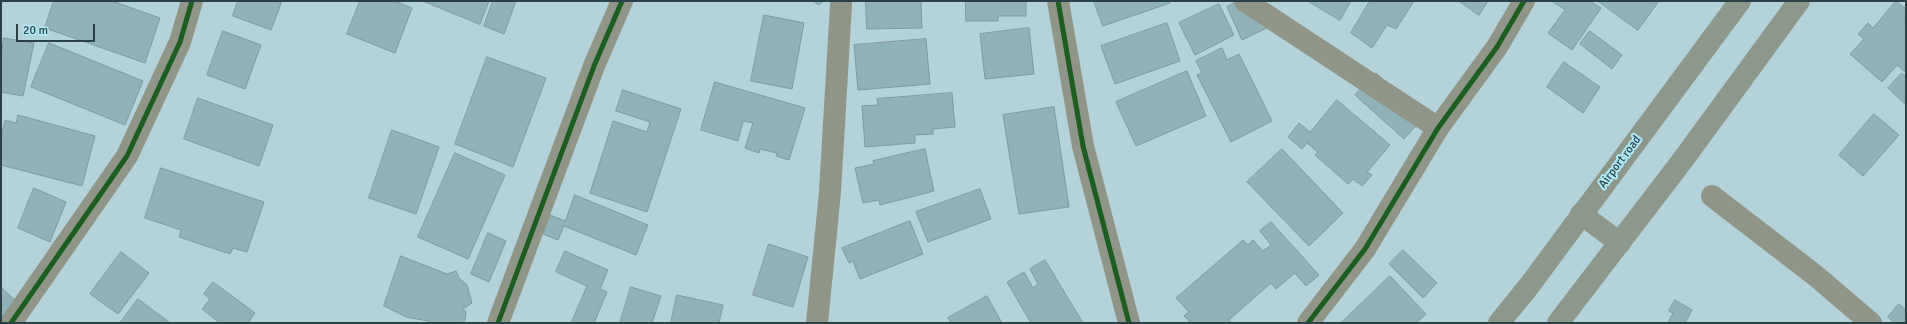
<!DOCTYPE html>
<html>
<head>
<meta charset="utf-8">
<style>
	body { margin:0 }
	#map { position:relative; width:1907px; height:324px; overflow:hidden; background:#b3d2d9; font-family:Signika,sans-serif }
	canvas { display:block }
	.frame { position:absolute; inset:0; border:2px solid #2a4147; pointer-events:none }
	.scale { position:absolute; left:16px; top:24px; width:79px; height:18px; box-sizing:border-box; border:2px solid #2a4147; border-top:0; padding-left:5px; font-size:12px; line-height:14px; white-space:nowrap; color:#2a4147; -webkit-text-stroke:3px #afeaf6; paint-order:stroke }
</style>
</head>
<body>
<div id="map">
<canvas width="1907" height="324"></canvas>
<div class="frame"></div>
<div class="scale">20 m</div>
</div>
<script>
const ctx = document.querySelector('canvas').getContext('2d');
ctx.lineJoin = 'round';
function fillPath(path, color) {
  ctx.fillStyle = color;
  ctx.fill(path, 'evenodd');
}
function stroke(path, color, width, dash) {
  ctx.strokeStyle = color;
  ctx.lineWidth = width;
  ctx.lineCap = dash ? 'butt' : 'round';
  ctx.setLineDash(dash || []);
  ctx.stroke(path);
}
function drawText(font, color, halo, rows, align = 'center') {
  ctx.font = font + ' Signika,sans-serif';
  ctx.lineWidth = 4;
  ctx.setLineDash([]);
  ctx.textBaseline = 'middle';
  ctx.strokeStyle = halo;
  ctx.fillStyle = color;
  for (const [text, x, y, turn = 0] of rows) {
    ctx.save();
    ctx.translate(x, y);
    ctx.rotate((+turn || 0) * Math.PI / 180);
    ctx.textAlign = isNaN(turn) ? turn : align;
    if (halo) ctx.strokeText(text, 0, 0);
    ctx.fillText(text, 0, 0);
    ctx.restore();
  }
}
const building = new Path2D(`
	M54 1H112L160 18 145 63 45 28Z
	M238 1H282L271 30 233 16Z
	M360 1H395L412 8 395 53 347 34Z
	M423 1H489L480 24Z
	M493 1H516L504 34 484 26Z
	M814 1H823L819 5Z
	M866 1H921L922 28 867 29Z
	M966 1H1026V16H998V21H966Z
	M1094 1H1169L1170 3 1103 26Z
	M1239 1 1275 24 1242 40 1227 7Z
	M1308 1H1351L1340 20Z
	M1370 1H1414L1396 29 1387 25 1372 48 1351 33Z
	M1459 1H1488L1479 15Z
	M1552 1H1590L1601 8 1572 50 1548 33 1565 10Z
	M1598 1H1659L1638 30Z
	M1896 1 1906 9 1905 23 1906 25V73L1897 65 1882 82 1850 54 1864 39 1858 34 1868 23 1873 28Z
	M1219 4 1234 35 1195 55 1179 23Z
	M764 15 804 23 792 89 751 81Z
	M1167 23 1180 61 1115 84 1101 46Z
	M1029 28 1034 74 985 79 980 34Z
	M223 31 261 45 245 89 207 75Z
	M1590 31 1622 55 1612 69 1580 44Z
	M4 38 34 43 23 96 1 92V56Z
	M926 39 930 84 858 90 854 45Z
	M49 43 143 81 125 125 31 87Z
	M1222 48 1227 60 1239 54 1272 121 1231 142 1197 75 1202 73 1196 61Z
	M487 57 546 78 513 167 455 144Z
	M1564 62 1600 87 1583 113 1547 87Z
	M1187 71 1206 116 1136 146 1116 102Z
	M1376 73 1424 117 1404 139 1355 95Z
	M1902 73 1906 77V105L1888 88Z
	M715 82 805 108 789 160 776 156 777 153 760 149 759 153 745 148 753 123 743 121 738 141 701 130Z
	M623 90 681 109 647 212 590 193 613 121 647 132 650 122 616 111Z
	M952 93 955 127 933 129V134L915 135V143L865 147 862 106 878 105 877 99Z
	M198 98 273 125 259 166 184 139Z
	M1337 100 1390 145 1367 172 1372 175 1362 186 1353 179 1348 184 1315 155 1318 152 1307 143 1302 149 1288 137 1299 123 1310 132Z
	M1054 107 1069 207 1019 214 1003 115Z
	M1874 114 1899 135 1863 176 1839 155Z
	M18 115 95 136 82 186 1 165V138L5 120 16 123Z
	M392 130 439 147 416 214 369 198Z
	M925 149 934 191 880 205 879 200 863 203 855 168 874 164 873 161Z
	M1282 149 1343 213 1309 246 1247 182Z
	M455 153 505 175 468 259 418 237Z
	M161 168 264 202 247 252 233 248 230 254 179 237 181 230 145 218Z
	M34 188 66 202 50 242 18 228Z
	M980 189 991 219 928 242 916 212Z
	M575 195 648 225 636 255 564 226 558 240 543 234 550 215 565 221Z
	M910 221 923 254 860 279 853 261 849 263 842 248Z
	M1271 222 1319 275 1306 286 1295 273 1276 289 1271 283 1229 320 1232 323H1191L1184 316 1189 312 1176 298 1243 240 1248 245 1253 240 1263 251 1271 245 1260 231Z
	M488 233 506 241 489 282 471 274Z
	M769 244 808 257 793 307 753 295Z
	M1403 250 1437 283 1423 298 1389 264Z
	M565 251 608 270 600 289 607 292 594 323H571L587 286 556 272Z
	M121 252 149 273 118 314 90 294Z
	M401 256 447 274 456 271 459 278 467 285 472 303 463 309 466 312 465 320 463 323H431L428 321 406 317 384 306Z
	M1045 260 1083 323H1031L1007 282 1024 272 1033 288 1038 284 1030 269Z
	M1390 276 1426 314 1416 323H1341Z
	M213 282 255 313 248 323H220L202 309 210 299 204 294Z
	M1 287 20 305 1 323Z
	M631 287 661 296 652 323H620Z
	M677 295 723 305 719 323H671Z
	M987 296 1002 323H951L948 318Z
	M138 299 169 322V323H120Z
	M1675 300 1692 310 1685 323H1668L1673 313 1669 311Z
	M1899 304 1906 310V323H1894L1888 317Z`);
const minor = new Path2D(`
	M1058 1 1083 146 1129 323
	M1245 1 1438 128
	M1712 196 1816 276 1871 323
	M11 323 127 156 180 42 192 1
	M498 323 594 66 622 1
	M817 323 830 192 841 5
	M1308 323 1365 249 1438 128 1497 47 1524 1`);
const secondary = new Path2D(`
	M1581 214 1620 243
	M1499 323 1529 286 1740 1
	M1558 323 1682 161 1799 1`);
const cycleway = new Path2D(`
	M1058 1 1083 146 1129 323
	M11 323 127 156 180 42 192 1
	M498 323 594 66 622 1
	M1308 323 1365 249 1438 128 1497 47 1524 1`);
const streetNames = [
	["Airport road",1620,162,-53]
];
fillPath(building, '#90b2b9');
stroke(building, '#819a9f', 1);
stroke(minor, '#8f9688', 22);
stroke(secondary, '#8d988d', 22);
stroke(cycleway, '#1b5e20', 5);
drawText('12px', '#2a4147', '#afeaf6', streetNames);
</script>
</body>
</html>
